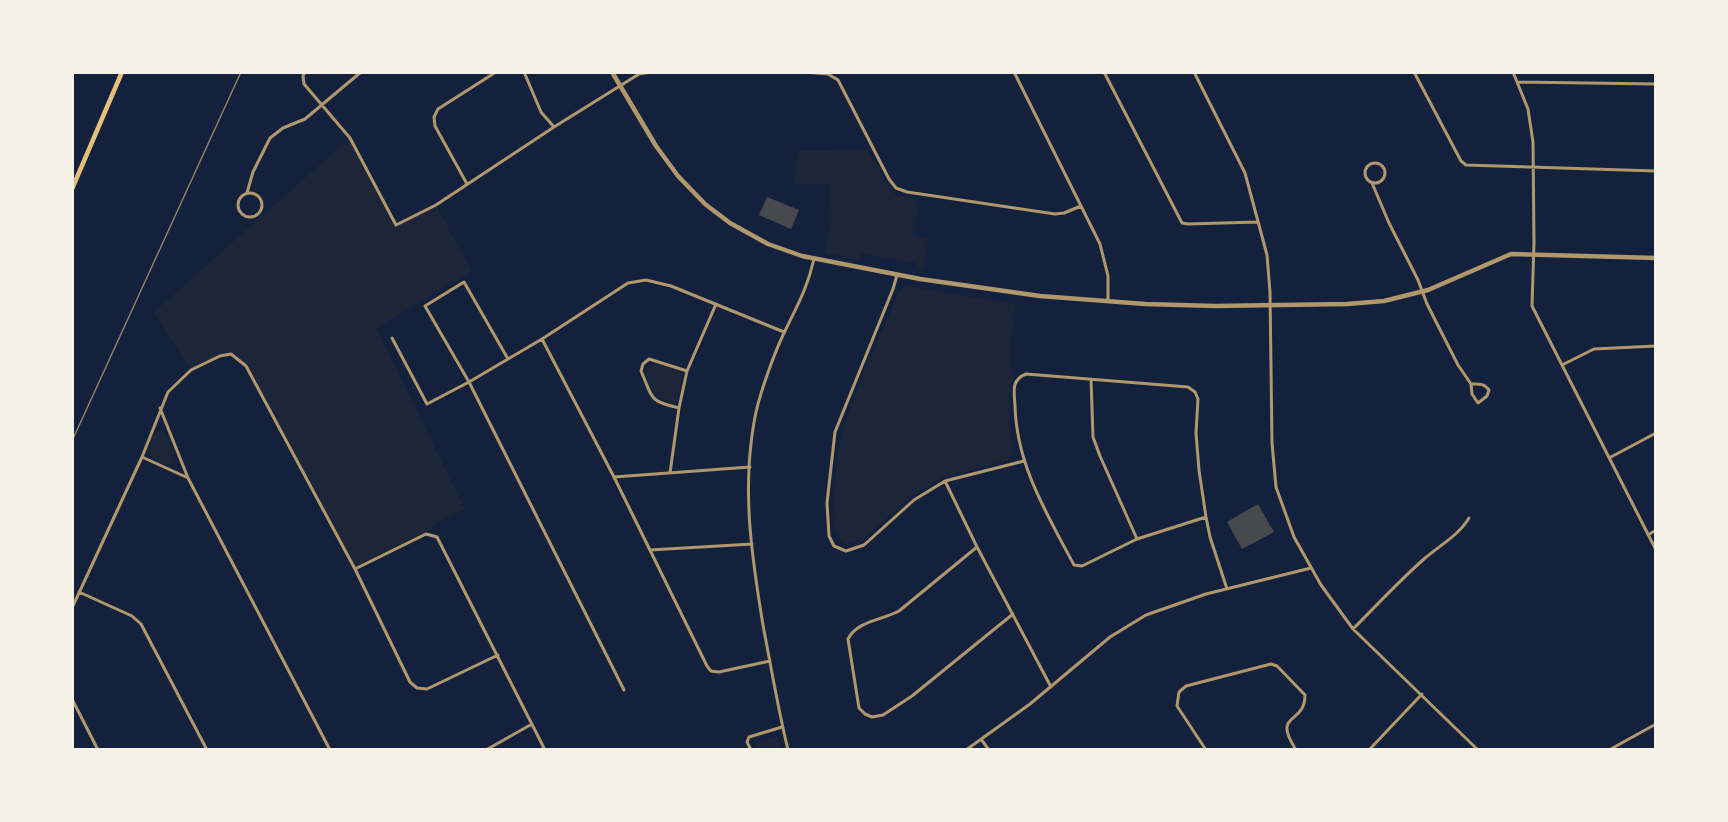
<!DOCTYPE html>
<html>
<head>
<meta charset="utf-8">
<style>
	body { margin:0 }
	#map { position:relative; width:1728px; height:822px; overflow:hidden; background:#14213d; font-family:Mulish,sans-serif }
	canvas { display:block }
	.frame { position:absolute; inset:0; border:74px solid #f6f1e7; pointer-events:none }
</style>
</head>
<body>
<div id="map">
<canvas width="1728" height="822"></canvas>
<div class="frame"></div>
</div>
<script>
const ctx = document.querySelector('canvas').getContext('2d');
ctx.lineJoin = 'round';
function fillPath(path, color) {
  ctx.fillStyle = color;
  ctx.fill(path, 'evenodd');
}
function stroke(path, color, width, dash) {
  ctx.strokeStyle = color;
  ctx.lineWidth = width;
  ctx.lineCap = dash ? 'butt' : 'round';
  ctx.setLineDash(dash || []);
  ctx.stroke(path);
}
const green = new Path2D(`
	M350 138 396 225 436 205 471 271 376 329 465 509 434 524 426 534 355 569 246 366 231 354 220 356 191 370 154 312Z
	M868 150 891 191 899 196 919 199 913 236 927 238 923 271 916 270 917 263 860 253 859 260 825 253 830 219 829 185 795 184 797 151Z
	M906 286 1016 304 1010 351 1013 378 1010 385 1009 407 1013 454 1009 460 942 478 910 497 865 538 847 544C830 534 834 513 835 495 836 480 836 463 839 449 851 395 877 344 898 294Z
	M658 364 683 373 676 404C652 398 654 394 645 372L648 365Z
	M158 431 166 433 176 459 175 463C151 470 140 443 158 431Z
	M775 737 779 739 782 750H755L754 744Z`);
const building = new Path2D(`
	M767 197 799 210 791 229 759 215Z
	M1258 504 1274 532 1242 549 1227 522Z`);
const minor = new Path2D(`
	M305 72 303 76 304 84 350 138 396 225 436 205 554 127 639 74 651 72H701
	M524 72 541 112 554 127
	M804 72 828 74 838 80 889 179 896 188 907 192 1055 214 1064 213 1081 206
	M1014 72 1100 244 1108 276V301
	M1104 72 1182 223 1188 224 1258 222
	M1194 72 1245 173 1267 255 1270 292 1272 443 1276 487 1294 537 1321 585 1353 629 1478 750
	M1414 72 1461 161 1466 165 1656 171
	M1513 72 1528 109 1533 142 1534 243 1532 306 1656 550
	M1518 82 1656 84
	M1365 173a10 10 0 1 1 20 0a10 10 0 1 1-20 0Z
	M1372 183 1389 223 1418 280 1427 304 1458 365 1471 384 1472 394 1478 403 1487 396 1489 390C1484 383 1479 384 1471 384
	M467 184 435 126 434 117 438 109 496 72
	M238 205a12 12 0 1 1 24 0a12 12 0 1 1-24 0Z
	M247 193 253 172 270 138 283 128 305 119 361 72
	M897 275 893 289 835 432 827 503 829 536 834 546 846 551 864 545 914 500 945 481 1024 461
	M392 338 427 404 469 382 425 306 464 282 508 359
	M542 339 614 477 707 666 711 671 719 672 770 661
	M1562 365 1594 349 1656 346
	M687 371 716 304
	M1091 379 1093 437 1100 456 1137 539
	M160 408 188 478 330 750
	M142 457 186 477
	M1609 458 1656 433
	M670 473 679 408 687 371 649 359 643 364 641 371C653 398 648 401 679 408
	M614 477 750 467
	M945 481 977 547 1051 687
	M1206 517 1137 539 1082 566 1074 565C1047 514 1016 464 1015 405 1014 391 1011 380 1026 374L1188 387 1195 392 1198 399 1196 433 1199 470 1206 517 1210 537 1227 589
	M1648 535 1656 530
	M977 547 899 611C882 620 857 621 848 639L859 708 865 714 872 717 883 715 912 696 1013 614
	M650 550 752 544
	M355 569 426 534 437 537 545 750
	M79 592 132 616 141 624 207 750
	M72 608 142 457 168 392 191 370 220 356 231 354 246 366 355 569 410 682 417 688 427 689 498 655
	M1353 629C1377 605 1399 581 1424 559 1439 546 1459 535 1469 518
	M624 690 469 382 542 339 628 283 646 280 671 286 784 332
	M72 699 98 750
	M981 739 989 750
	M486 750 532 724
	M751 750 747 742 749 737 782 727
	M788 750C778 709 771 667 763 625 751 553 741 484 756 412 761 390 775 351 785 331 798 304 807 289 814 259
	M966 750 1030 704 1110 637 1146 615 1206 594 1311 568
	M1206 750 1177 706 1179 692 1186 686 1271 664 1277 666 1305 695C1305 726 1271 711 1296 750
	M1369 750 1422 694
	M1609 750 1656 724`);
const tertiary = new Path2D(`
	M612 72 656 146 678 176 705 204 730 223 768 244 802 256 920 279 1040 296 1145 304 1215 306 1347 304 1384 301 1428 290 1511 254 1656 258`);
const secondary = new Path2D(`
	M72 189 122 72`);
const tram = new Path2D(`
	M72 441 241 72`);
fillPath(green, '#1d2539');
fillPath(building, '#48494c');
stroke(minor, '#b1986c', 3);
stroke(tertiary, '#b1986c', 4.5);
stroke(secondary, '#e5c07b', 4.5);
stroke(tram, '#918062', 1.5);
</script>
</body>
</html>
